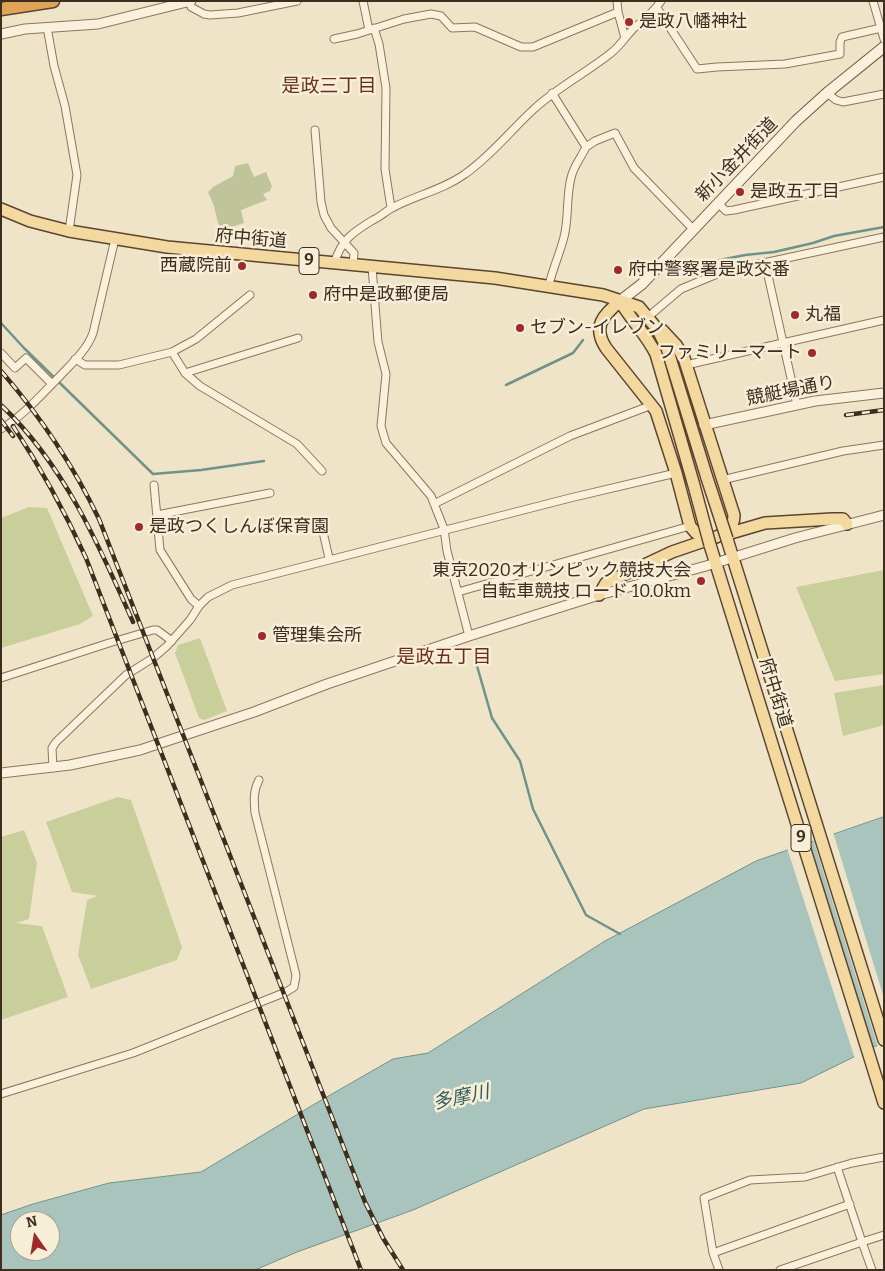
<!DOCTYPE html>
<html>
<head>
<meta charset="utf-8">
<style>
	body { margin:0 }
	#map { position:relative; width:885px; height:1271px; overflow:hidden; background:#f0e4c8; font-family:Bitter,serif }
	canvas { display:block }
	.frame { position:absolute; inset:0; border:2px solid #3d2e20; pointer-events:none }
	.north { position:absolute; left:10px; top:1211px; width:50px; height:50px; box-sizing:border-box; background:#f7eed8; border:1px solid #ada18e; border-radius:50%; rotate:347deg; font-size:14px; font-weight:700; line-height:20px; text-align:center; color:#3d2e20 }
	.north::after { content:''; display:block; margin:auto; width:18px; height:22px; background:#9e2a2b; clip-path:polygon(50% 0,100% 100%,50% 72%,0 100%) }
</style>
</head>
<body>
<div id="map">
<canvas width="885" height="1271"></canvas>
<div class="frame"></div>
<div class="north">N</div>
</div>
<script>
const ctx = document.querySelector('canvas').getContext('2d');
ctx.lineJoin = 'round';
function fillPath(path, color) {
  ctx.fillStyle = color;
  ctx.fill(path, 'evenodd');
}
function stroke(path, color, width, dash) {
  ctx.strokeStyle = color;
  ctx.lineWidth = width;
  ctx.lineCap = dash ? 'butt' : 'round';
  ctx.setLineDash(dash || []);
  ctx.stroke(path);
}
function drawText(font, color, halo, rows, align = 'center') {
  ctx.font = font + ' Bitter,"Noto Sans JP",serif';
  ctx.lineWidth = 5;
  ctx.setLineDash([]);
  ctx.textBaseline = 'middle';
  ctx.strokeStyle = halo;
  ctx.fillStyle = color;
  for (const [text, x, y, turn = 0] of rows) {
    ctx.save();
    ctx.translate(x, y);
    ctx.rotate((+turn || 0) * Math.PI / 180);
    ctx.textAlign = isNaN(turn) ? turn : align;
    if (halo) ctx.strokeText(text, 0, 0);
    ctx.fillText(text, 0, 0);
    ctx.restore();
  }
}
const green = new Path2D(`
	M29 507 47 508 93 616 80 624 1 648V518Z
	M884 570V674L835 681 796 587Z
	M200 638 227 711 204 720 199 718 175 653 178 645Z
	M884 685V725L843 736 834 693Z
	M118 797 131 800 182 947 177 960 91 989 78 955 87 900 98 896 72 892 46 822Z
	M24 830 37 863 29 919 16 923 42 926 68 997 1 1020V837Z`);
const cemetery = new Path2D(`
	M248 163 254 177 266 172 272 186 270 191 263 194 267 200 241 210 244 223 226 229V232L223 233 218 223 214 206 208 192 213 187 233 176 235 166Z`);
const water = new Path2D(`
	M884 817V1042L801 1083 644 1109 413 1210 297 1252 255 1270H1V1215L33 1204 109 1183 201 1172 318 1102 393 1059 428 1053 605 941 756 861ZM20 1221H50V1251H20Z`);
const pier = new Path2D(`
	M833 832 884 998V1045L878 1047 813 839Z
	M809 840 873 1050 855 1059 787 848Z`);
const stream = new Path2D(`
	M679 268 745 255 774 252 813 243 834 236 884 227
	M1 323 24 348 153 474 201 470 264 461
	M506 385 573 353 583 340
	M475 659 492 718 520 761 533 809 586 915 620 934`);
const minor = new Path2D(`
	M190 1 191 7 204 14 210 15 238 13 297 1
	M363 1 369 30
	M617 1 618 12 625 38
	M873 1 884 39
	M657 8 697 69 717 67 785 64 840 54V42L842 37 881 28
	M47 27 54 66 65 106 77 175 69 231
	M374 28 379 44 386 88 385 169 391 208
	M334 39 357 34 404 19 431 14 441 16 452 28 475 27 521 47H533L618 12
	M827 93 836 100 843 102 884 94
	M315 130 321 202 324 215 331 228 354 253 353 265
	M586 147 595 141 615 133 634 168 693 229
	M718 203 726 211 734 210 884 177
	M765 262 797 405
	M334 264C341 240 353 232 373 220 380 217 386 211 392 208 416 195 443 190 465 174 491 156 511 130 534 109 558 87 586 73 611 53 620 46 626 36 634 28 644 20 654 12 661 1
	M372 267 378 342 386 374 381 426 386 443 431 496 444 529 447 551 469 636
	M549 285C553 268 560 253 564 237 569 218 566 197 571 178 573 167 581 158 586 147L552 93
	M648 317 681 289 722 272 884 237
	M172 352 185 373 200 386 297 444 322 471
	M1 353 15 368 26 358 52 384
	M75 359 85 365H119L172 352 196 339 250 295
	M686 365 884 320
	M185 373 298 338
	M1 429C24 415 41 395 60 376 72 363 87 350 93 333L115 239
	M722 480 843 451 884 445
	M154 485 160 550 191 599 199 606
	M434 504 570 436 652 405
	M157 515 270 493
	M323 532 329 558
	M458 592 690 526
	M1 678 109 643 153 630H157L172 641
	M53 768 52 748 56 742 126 675 153 658 167 646 190 620 199 606 208 597 232 585 570 498 676 473
	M1 1094 133 1053 286 992 294 987 296 976 295 971 255 813C254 801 253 791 259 780
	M837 1167 862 1242 884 1235
	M713 1253 850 1204
	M719 1270 713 1253 704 1198 750 1180 805 1177 852 1163 884 1157
	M780 1270 862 1242 872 1270`);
const tertiary = new Path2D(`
	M1 34 25 29 98 24 191 1
	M704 425 815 401 884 393
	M1 773 70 765 140 750 254 712 327 684 469 636 599 595 706 566 795 538 884 515`);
const secondary = new Path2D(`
	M620 301 642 284 796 121 827 93 884 47`);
const primary = new Path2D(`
	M1 209 30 221 69 231 167 247 495 278 603 295 639 307 658 330 667 348 707 478
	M620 301C603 316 592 326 606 348L656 411 676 473 690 526 696 533 710 539C723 535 734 531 734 515L684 358 676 345 662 330
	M620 301C631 320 646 334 656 354L693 482
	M724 535 765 523 832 519H843L847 524
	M727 539 884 1040
	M710 545 884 1103
	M599 595 606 583 672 552 710 539`);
const motorway = new Path2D(`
	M1 9 53 1`);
const rail = new Path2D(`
	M1 371C41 417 73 465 99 519L365 1202 383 1238 403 1270
	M2 406C64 465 99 545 133 622
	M846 415 884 410
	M1 420 13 436
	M13 426C41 468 65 512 86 558L361 1270`);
const primaryBridge = new Path2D(`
	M707 478 727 539
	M693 482 710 545`);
const markers = [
	[629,22,5,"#9e2a2b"],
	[740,192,5,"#9e2a2b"],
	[242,266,5,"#9e2a2b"],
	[618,270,5,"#9e2a2b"],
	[313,295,5,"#9e2a2b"],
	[795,315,5,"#9e2a2b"],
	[520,328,5,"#9e2a2b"],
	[812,353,5,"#9e2a2b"],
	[139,527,5,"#9e2a2b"],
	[701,581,5,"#9e2a2b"],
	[262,636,5,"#9e2a2b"]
];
const shields = [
	[309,261,20],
	[801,838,20]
];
const shieldNames = [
	["9",309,261],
	["9",801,838]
];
const poiNames = [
	["是政八幡神社",639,22],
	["是政五丁目",750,192],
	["西蔵院前",232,266,"right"],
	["府中警察署是政交番",628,270],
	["府中是政郵便局",323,295],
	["丸福",805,315],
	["セブン-イレブン",530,328],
	["ファミリーマート",802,353,"right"],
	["是政つくしんぼ保育園",149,527],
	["東京2020オリンピック競技大会",691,571,"right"],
	["自転車競技 ロード 10.0km",691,592,"right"],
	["管理集会所",272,636]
];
const streetNames = [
	["新小金井街道",737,160,-46],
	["府中街道",251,239,5],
	["競艇場通り",791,391,-11],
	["府中街道",775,693,73]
];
const neighbourhoodNames = [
	["是政三丁目",329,87],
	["是政五丁目",444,658]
];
const waterNames = [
	["多摩川",461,1098,-12]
];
fillPath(green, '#c9cf9b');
fillPath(cemetery, '#bfc49a');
fillPath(water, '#a9c4bc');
stroke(water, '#6f938a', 1);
fillPath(pier, '#f0e4c8');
stroke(stream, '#6f938a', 2.5);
stroke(minor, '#8d765c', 9);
stroke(tertiary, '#8d765c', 11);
stroke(secondary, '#6f573f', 12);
stroke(primary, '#5b4430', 14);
stroke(motorway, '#5b4430', 15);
stroke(minor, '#faf1dc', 7);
stroke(tertiary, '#faf1dc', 9);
stroke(secondary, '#faf1dc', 10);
stroke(primary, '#f3d9a0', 11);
stroke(motorway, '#e0a458', 12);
stroke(rail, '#3d2e20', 4.5);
stroke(rail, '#f7eed8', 2.5, [8]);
stroke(primaryBridge, '#5b4430', 14, []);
stroke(primaryBridge, '#f3d9a0', 11);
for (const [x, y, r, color] of markers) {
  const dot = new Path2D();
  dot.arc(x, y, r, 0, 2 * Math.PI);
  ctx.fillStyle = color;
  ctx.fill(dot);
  stroke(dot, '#f7eed8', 2);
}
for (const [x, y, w] of shields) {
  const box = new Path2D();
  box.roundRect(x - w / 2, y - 13.5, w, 27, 4);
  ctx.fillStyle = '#f7eed8';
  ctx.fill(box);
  stroke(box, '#3d2e20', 1);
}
drawText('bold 16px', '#3d2e20', null, shieldNames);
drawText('18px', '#3d2e20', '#f7eed8', poiNames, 'left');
drawText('18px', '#3d2e20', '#f7eed8', streetNames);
drawText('19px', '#6b2e1e', '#f7eed8', neighbourhoodNames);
drawText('italic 19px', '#2f5d5a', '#f7eed8', waterNames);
</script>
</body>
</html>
